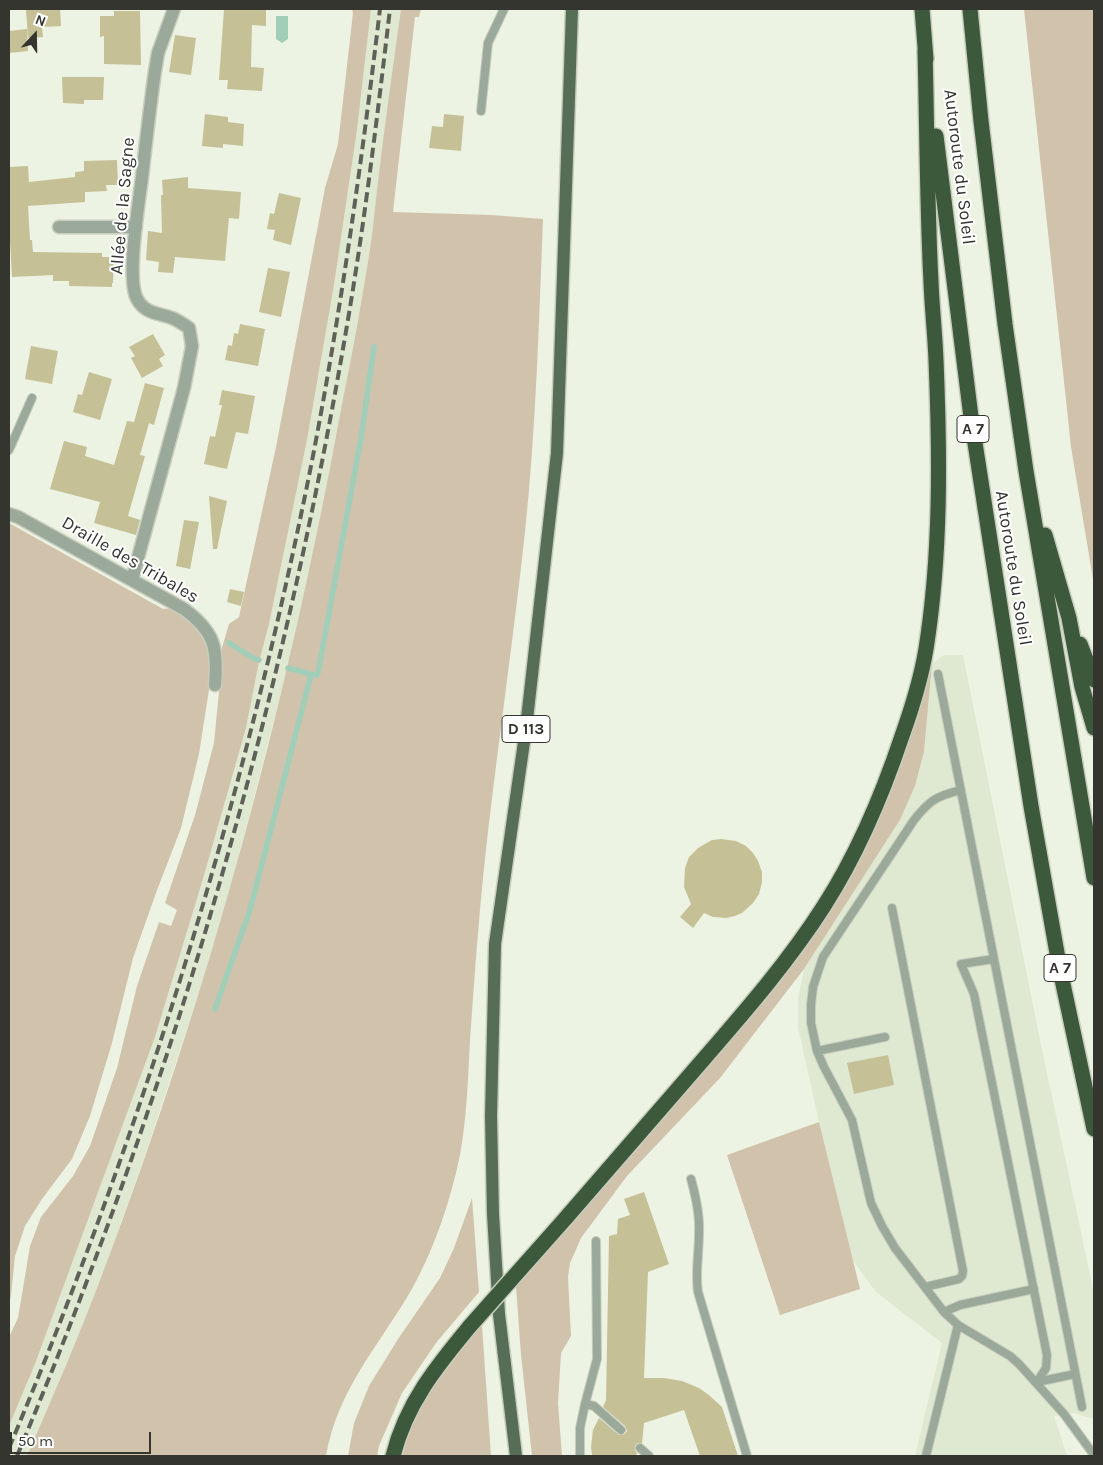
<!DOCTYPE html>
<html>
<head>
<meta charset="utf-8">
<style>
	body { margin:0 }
	#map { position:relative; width:1103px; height:1465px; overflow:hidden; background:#edf3e2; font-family:Karla,sans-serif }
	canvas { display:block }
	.frame { position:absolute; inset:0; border:10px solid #33352e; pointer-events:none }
	.north { position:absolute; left:10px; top:10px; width:50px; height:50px; -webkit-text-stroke:4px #fff; paint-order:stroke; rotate:21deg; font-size:14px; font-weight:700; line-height:20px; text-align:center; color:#33352e }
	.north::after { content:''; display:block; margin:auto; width:18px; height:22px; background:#33352e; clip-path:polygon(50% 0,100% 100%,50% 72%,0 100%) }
	.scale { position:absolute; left:10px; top:1432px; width:141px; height:22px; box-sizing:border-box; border:2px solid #33352e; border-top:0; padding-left:6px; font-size:15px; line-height:18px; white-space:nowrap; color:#33352e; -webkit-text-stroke:4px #fff; paint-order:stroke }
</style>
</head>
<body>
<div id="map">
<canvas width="1103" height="1465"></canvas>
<div class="frame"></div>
<div class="north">N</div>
<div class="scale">50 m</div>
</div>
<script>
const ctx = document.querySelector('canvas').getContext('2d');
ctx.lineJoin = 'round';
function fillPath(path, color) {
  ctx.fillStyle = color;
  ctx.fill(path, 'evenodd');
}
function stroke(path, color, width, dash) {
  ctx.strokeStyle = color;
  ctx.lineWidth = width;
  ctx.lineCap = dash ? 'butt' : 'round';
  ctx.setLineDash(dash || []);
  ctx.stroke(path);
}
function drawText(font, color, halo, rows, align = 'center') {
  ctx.font = font + ' Karla,sans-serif';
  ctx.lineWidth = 4;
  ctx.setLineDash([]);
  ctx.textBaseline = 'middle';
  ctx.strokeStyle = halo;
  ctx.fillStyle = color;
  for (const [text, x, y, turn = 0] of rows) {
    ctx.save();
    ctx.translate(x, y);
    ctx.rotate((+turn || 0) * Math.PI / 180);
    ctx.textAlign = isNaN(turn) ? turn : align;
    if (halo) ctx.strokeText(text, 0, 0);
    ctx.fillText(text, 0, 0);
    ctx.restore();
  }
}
const built = new Path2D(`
	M371 9H401L378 181 370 254 324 505 288 665 230 891 194 1008 147 1149 102 1277 54 1394 27 1456H9V1426L35 1364 155 1037 203 879 246 728 259 662 269 624 307 440 334 285 357 130Z
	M944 655H963L1041 1045 1094 1293V1419L1073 1413 1054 1416 1067 1456H915L942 1343 876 1292 852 1259 819 1122 798 1027V998L804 969 900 820 915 786 924 752 932 663Z`);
const green = new Path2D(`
	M352 9H371L357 130 334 285 307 440 269 624 259 662 246 728 203 879 155 1037 35 1364 9 1426V1337L18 1318 30 1246 41 1217 73 1176 90 1146 117 1068 137 986 159 922 171 926 177 910 165 903 195 815 214 743 219 691 221 651 229 624 239 617 276 447 325 188 338 144 353 13Z
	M401 9H421L419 17H415L393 212 492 215 543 219C539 323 536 428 525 532 513 644 496 756 484 868 478 926 474 983 470 1040 468 1078 467 1117 460 1155 451 1199 435 1247 413 1287 380 1345 338 1388 326 1456H27C53 1396 79 1336 102 1275 209 993 288 701 342 404 352 355 361 305 369 256 373 231 375 206 378 181 385 123 393 66 401 9Z
	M1024 9H1094V585L1071 447Z
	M9 523 163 609 172 608 188 617 202 634 209 646 211 677 199 754 181 828 156 893 133 958 112 1043 90 1116 72 1159 42 1199 25 1226 15 1256 11 1296 9 1304Z
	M932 663 924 752 915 786 900 820 804 969 720 1078 627 1176 581 1238 575 1252 570 1263 568 1277 571 1336 561 1353 558 1403 562 1456H532L521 1355 516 1287 565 1231 771 988 842 890 867 845 887 799 911 735Z
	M819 1122 860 1289 780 1315 727 1155Z
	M472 1198 479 1292 436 1343 402 1393 379 1446 377 1456H348L354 1423 369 1386 398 1339 440 1278 454 1248Z
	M482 1325 491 1456H400C406 1438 411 1418 421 1401 436 1374 459 1347 482 1325Z`);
const water = new Path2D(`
	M276 16H288V39L282 43 276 39Z`);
const stream = new Path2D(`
	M229 643 253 658 259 660
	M288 668 314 675H317L318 673 361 438 374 347
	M215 1009 250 910 311 675`);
const building = new Path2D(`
	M42 9H60L61 26 42 27 43 37 28 38 26 10Z
	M224 9H266V26L252 25 251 67 264 68 262 91 227 89 228 80H219Z
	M114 11H140L141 65 104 64V36L100 37V16H114Z
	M27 29 28 51 9 53V31Z
	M175 35 196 38 191 75 169 72Z
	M62 77H104L103 100H84V104L63 103Z
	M205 114 228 117V122L244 124 243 146 223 144V148L202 146Z
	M444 114 464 116 461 151 429 148 432 126 443 127Z
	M117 160 118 185H106L107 191 85 192V202L28 206 30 240H32L33 252 102 253V257H109V260H114L113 283H112V287L69 286V281H53V275L12 277 9 223V167L28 166 29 182 75 177V172L84 171V161Z
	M188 177V188L241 192 239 219 229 218 225 261 175 257 173 273 158 272 159 262 146 260 148 231 162 233 161 195H163L162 180Z
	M279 193 301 198 291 245 273 240 275 230 267 229 270 213 274 214Z
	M268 268 290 272 281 317 259 312Z
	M240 324 265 329 258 366 225 360 228 345 232 346 234 333 238 334Z
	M153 334 165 355 159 359 163 366 142 378 131 358 135 356 129 347Z
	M31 346 58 351 52 384 25 379Z
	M89 372 112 379 100 420 73 412 78 394 82 395Z
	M145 383 164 388 154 425 149 423 140 455 145 456 128 516 140 520 136 535 94 523 100 502 50 489 64 441 87 447 85 456 114 465 127 421 134 422Z
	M222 390 255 396 248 434 236 432 227 469 204 464 210 436 215 437 222 405H219Z
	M209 496 227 501 217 549H213Z
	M184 520 199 522 190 569 176 566Z
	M230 589 244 592 241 606 227 602Z
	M721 839 736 841 746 846 753 853 758 861 762 872V882L759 894 753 903 742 913 735 916 726 918 713 917 704 913 693 928 680 917 691 904 684 887 685 868 689 857 698 848 712 840Z
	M888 1055 894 1085 854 1094 847 1063Z
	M644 1192 669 1264 648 1272 644 1378H664L682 1381 699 1388 709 1395 722 1407 738 1456H700L684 1410 644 1423 642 1443H638L635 1446V1450L637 1453 636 1456H592L591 1447 593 1430 599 1418 619 1435 625 1434 627 1431 625 1426 603 1407 606 1400 609 1236 617 1234 618 1219 630 1215 624 1199Z`);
const lane = new Path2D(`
	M481 111 488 43 504 9
	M9 450 32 398
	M938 674 1082 1407
	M961 790C936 796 929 801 914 820L823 957 813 987 811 1005V1023L817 1051 824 1067 852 1120 871 1203 882 1226 895 1248 944 1312 958 1325 1010 1356 1019 1364 1064 1414 1094 1455
	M892 908 963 1271 962 1276 959 1279 925 1287
	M994 959 961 964 974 994 1047 1355 1046 1368 1037 1382 1075 1374
	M817 1051 885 1037
	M691 1179C696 1197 700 1214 699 1233 699 1254 695 1272 698 1292L747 1456
	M944 1312 960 1305 1034 1289
	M585 1404 594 1406 621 1430
	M640 1448 649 1456
	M580 1456V1428L585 1404 597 1359 596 1241
	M926 1456 958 1325`);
const street = new Path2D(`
	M59 227H136
	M9 514 18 517 184 609C215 632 218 648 215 685
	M132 580 184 388 192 346 189 328C183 324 179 321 172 318 159 313 145 314 137 299 126 278 139 203 142 177 146 142 150 106 155 71L158 53 174 9`);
const primary = new Path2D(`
	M516 1456 499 1314 493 1214 491 1116 495 944 526 728 557 453 572 9`);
const highway = new Path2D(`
	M922 9 926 59
	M970 9 981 121 1005 324 1026 471 1094 878
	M936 136 971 417 1031 806 1060 970 1094 1129
	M1045 535 1069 618 1082 687 1094 728
	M1080 644 1094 680
	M565 1219C609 1168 653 1118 696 1068 741 1016 787 964 824 906 858 853 882 796 902 736 912 708 921 679 926 649 941 554 940 456 936 360 935 334 932 308 931 282 927 205 927 128 925 50
	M393 1456C406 1404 436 1367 470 1326`);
const rail = new Path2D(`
	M9 1448C143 1130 245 799 312 461 341 311 362 160 380 9
	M17 1456C168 1097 279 722 345 337 364 228 377 119 390 9`);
const highwayBridge = new Path2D(`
	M470 1326 565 1219`);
const shields = [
	[973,429,32],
	[526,729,48],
	[1060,968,32]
];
const shieldNames = [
	["A 7",973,429],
	["D 113",526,729],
	["A 7",1060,968]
];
const streetNames = [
	["Autoroute du Soleil",959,167,83],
	["Allée de la Sagne",123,206,-85],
	["Draille des Tribales",130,560,30],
	["Autoroute du Soleil",1013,568,81]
];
fillPath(built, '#dfe8d1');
fillPath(green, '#d1c3ab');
fillPath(water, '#a0ceb9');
stroke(stream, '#a0ceb9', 5.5);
fillPath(building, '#c6c096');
stroke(lane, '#c8cdbe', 10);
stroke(street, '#c8cdbe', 15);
stroke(primary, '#c8cdbe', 15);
stroke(highway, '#c8cdbe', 18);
stroke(lane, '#9ba99b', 8);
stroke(street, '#9ba99b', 12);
stroke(primary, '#556e55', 12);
stroke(highway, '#3c593c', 15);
stroke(rail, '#5e6157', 4, [10, 5]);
stroke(highwayBridge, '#c8cdbe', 18, []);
stroke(highwayBridge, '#3c593c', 15);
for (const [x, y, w] of shields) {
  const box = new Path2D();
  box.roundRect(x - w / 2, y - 13.5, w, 27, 4);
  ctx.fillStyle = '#fff';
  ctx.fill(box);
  stroke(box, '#33352e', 1);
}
drawText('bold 16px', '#33352e', null, shieldNames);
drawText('18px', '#33352e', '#fff', streetNames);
</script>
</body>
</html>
